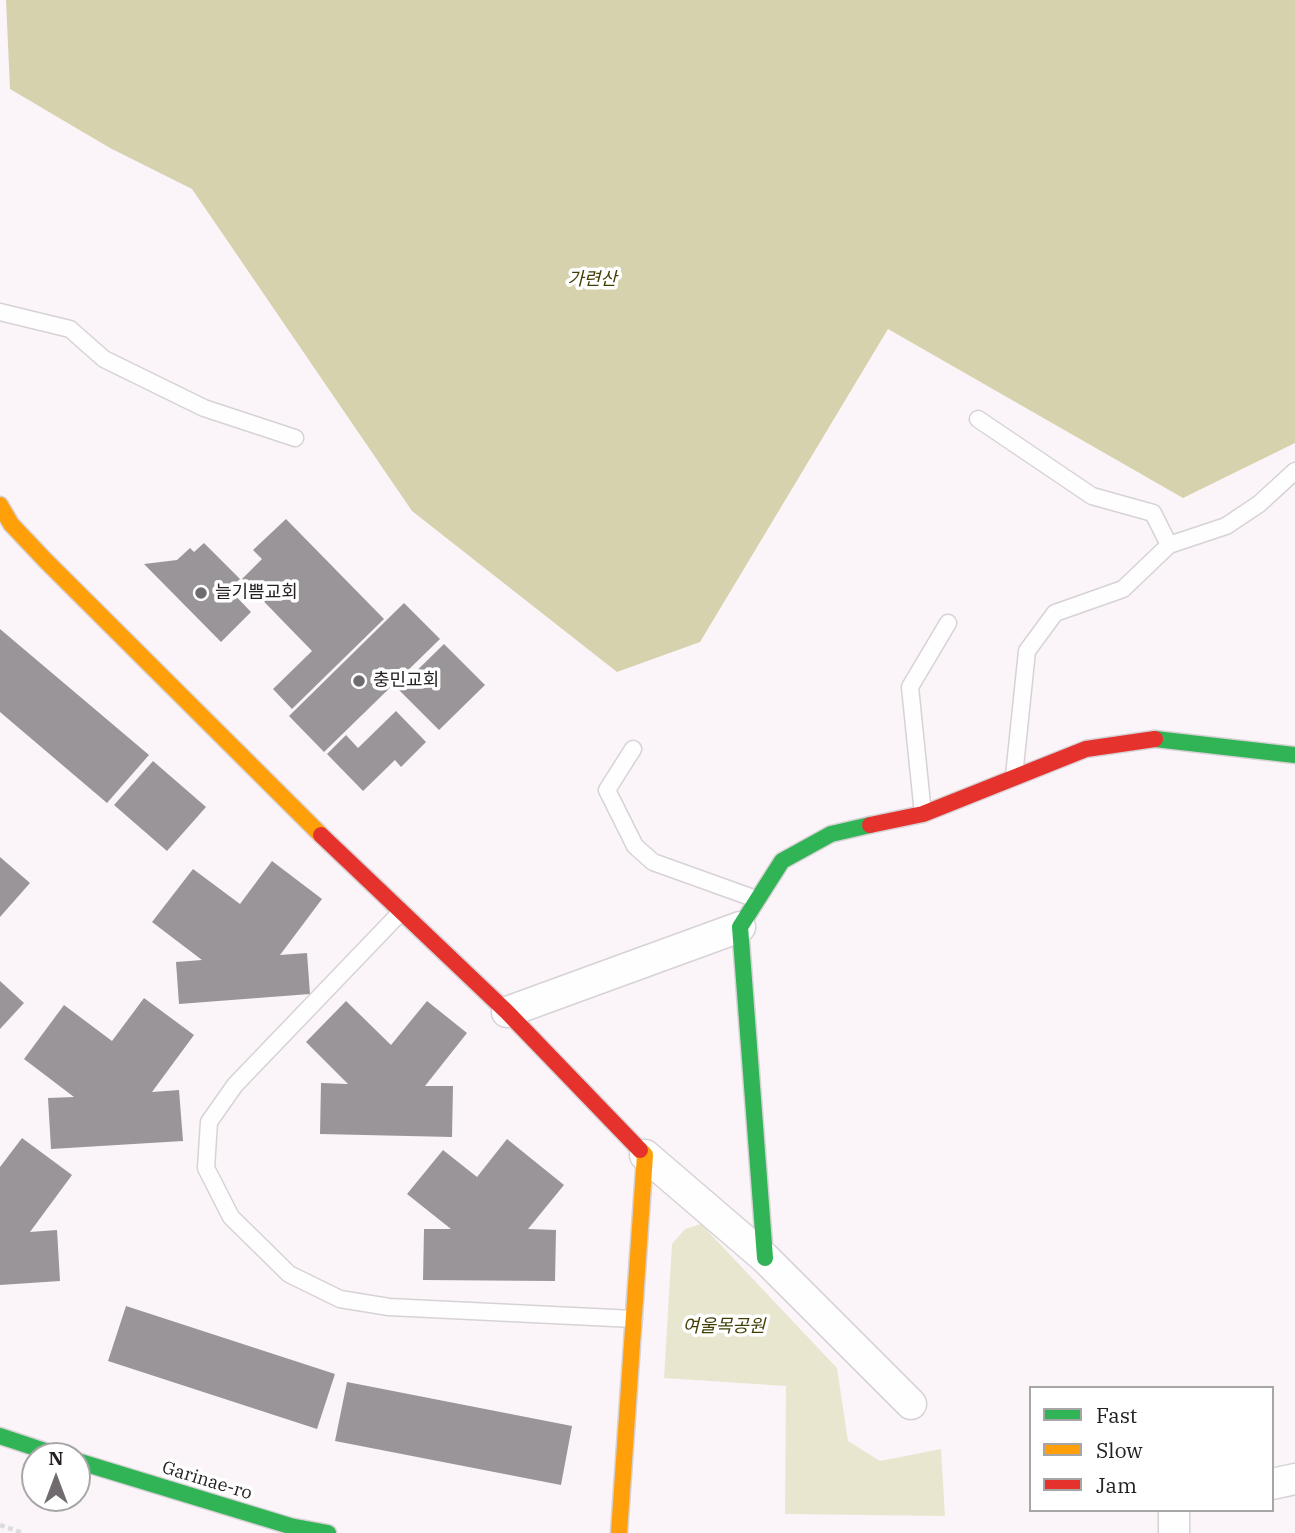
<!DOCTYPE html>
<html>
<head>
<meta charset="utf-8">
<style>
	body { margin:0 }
	#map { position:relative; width:1295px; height:1533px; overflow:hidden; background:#fbf5f9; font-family:"IBM Plex Serif",serif }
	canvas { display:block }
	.legend { position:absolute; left:1029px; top:1386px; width:245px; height:126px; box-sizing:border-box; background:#fff; border:2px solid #a7a6a7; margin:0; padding:9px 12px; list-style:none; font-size:21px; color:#242023 }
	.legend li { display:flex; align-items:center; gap:14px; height:35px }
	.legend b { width:35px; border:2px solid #a7a6a7 }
	.north { position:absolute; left:21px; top:1442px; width:70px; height:70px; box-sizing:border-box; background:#fff; border:2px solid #a7a6a7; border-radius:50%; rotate:0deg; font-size:19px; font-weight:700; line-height:28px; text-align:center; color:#242023 }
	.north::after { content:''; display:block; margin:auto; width:24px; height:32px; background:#6f6b6e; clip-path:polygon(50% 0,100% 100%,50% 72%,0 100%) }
</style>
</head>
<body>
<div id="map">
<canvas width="1295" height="1533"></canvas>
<ul class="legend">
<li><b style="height:9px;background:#30b455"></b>Fast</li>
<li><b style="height:9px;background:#ff9f0a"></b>Slow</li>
<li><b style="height:9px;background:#e5322d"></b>Jam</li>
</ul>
<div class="north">N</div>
</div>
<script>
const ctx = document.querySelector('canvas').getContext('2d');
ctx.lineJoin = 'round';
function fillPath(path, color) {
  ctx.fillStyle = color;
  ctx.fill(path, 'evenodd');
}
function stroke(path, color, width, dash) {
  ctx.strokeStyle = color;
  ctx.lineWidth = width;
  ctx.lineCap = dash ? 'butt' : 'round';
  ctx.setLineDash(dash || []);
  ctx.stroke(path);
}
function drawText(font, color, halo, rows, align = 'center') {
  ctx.font = font + ' "IBM Plex Serif","Noto Sans KR",serif';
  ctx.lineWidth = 7;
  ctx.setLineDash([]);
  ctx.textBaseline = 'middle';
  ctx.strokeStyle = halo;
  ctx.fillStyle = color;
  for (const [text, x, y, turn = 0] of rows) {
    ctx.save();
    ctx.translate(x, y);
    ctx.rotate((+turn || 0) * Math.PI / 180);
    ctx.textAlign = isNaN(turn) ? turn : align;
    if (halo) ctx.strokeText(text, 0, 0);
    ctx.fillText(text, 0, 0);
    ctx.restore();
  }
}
const green = new Path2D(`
	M701 1224 837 1368 848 1441 880 1461 941 1449 945 1516 785 1514 786 1386 664 1378 672 1244 685 1229Z`);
const forest = new Path2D(`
	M6 0H1295V443L1183 498 888 329 700 642 617 672 412 511 192 189 110 148 10 89Z`);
const building = new Path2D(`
	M286 519 384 619 292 709 273 689 312 651 242 579 262 559 253 550Z
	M204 543 240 579 229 589 251 612 221 642 144 564 177 560 190 548 194 552Z
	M404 603 440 639 324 752 289 716Z
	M0 629 149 755 107 803 0 712Z
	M444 644 485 685 439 730 398 689Z
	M396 711 426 742 401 767 395 760 363 791 327 754 346 735 358 748Z
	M153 761 206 807 167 851 114 805Z
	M0 857 30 883 0 917Z
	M272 861 322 899 280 955 307 953 310 994 179 1004 176 962 202 960 152 922 193 869 240 904Z
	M0 981 24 1003 0 1029Z
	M144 998 194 1035 152 1092 179 1090 183 1141 51 1149 48 1098 74 1097 24 1059 64 1005 112 1041Z
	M346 1001 391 1045 427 1001 467 1033 425 1086H453L452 1137 320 1134 321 1083 348 1084 306 1042Z
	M22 1138 72 1175 30 1232 57 1230 60 1281 0 1285V1167Z
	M507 1139 564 1185 528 1229 556 1230 555 1281 423 1280 424 1229H451L407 1194 443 1150 477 1177Z
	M126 1306 335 1374 317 1429 108 1361Z
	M347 1382 572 1426 561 1485 335 1441Z`);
const path = new Path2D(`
	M0 1525 23 1533`);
const lane = new Path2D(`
	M0 312 70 329 104 359 204 408 295 438
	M978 419 1092 496 1153 513 1169 545
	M633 749 607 790 635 846 653 862 756 899
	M1014 776 1027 651 1055 613 1123 589 1169 545 1226 526 1259 504 1295 471
	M923 814 910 687 948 623
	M400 913 235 1085 209 1122 206 1168 231 1217 289 1274 340 1299 389 1307 634 1319`);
const street = new Path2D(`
	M507 1012 740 927
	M645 1155 765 1258 911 1404
	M1272 1484 1295 1479
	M1174 1510V1533`);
const fast = new Path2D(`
	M1155 739 1295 755
	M765 1258 740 927 782 861 831 834 870 825
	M0 1436 60 1456
	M77 1461 290 1526 328 1533`);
const slow = new Path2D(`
	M0 505 11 524 46 561 321 835
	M619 1533 645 1155 640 1150`);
const jam = new Path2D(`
	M870 825 923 814 1086 749 1155 739
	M321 835 507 1012 640 1150`);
const markers = [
	[201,593,7,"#6f6b6e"],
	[359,681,7,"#6f6b6e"]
];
const parkNames = [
	["가련산",592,280],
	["여울목공원",724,1327]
];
const poiNames = [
	["늘기쁨교회",215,593],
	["충민교회",373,681]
];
const streetNames = [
	["Garinae-ro",207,1481,17]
];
fillPath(green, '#e9e6d0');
fillPath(forest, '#d6d2ae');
fillPath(building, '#999598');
stroke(lane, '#d7d2d5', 19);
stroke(street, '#d7d2d5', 33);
stroke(fast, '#d7d2d5', 19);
stroke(slow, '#d7d2d5', 19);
stroke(jam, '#d7d2d5', 19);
stroke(path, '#dddcdd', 4.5, [5, 3.5]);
stroke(lane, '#fefefe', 16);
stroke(street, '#fefefe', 30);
stroke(fast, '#30b455', 16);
stroke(slow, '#ff9f0a', 16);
stroke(jam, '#e5322d', 16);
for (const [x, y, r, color] of markers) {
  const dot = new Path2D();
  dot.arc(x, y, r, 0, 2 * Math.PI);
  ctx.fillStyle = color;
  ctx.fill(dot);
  stroke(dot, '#fff', 2.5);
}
drawText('italic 18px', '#423f06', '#fff', parkNames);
drawText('18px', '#242023', '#fff', poiNames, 'left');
drawText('18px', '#242023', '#fff', streetNames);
</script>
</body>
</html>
